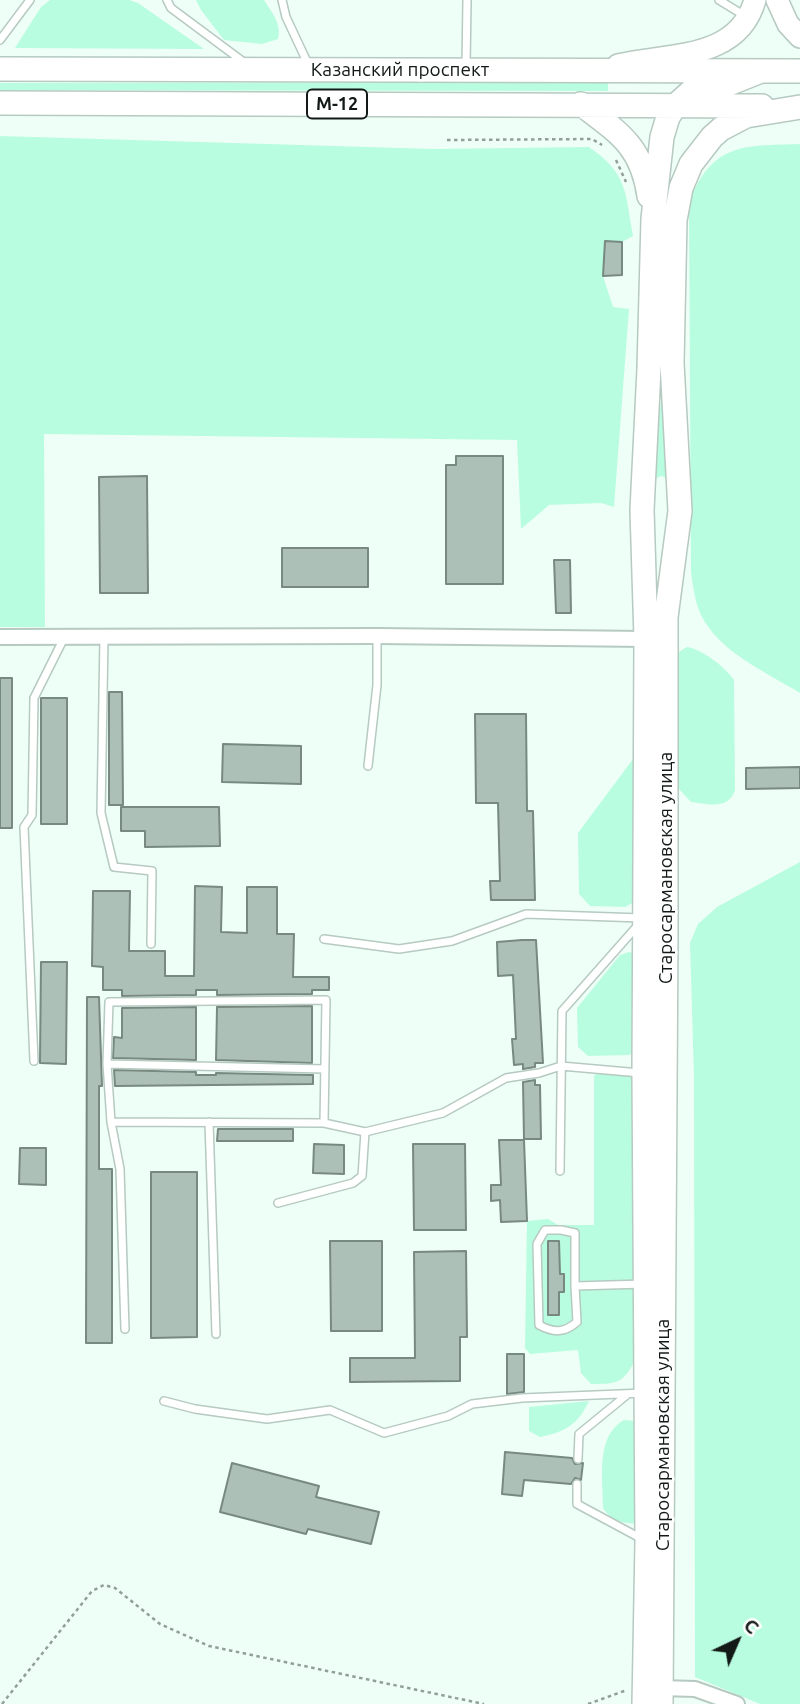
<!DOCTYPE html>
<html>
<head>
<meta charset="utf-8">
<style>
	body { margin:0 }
	#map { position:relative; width:800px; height:1704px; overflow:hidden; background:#eefff7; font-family:Ubuntu,sans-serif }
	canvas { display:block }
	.north { position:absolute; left:702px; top:1606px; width:70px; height:70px; -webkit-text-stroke:5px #fff; paint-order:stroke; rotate:44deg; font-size:19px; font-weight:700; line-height:28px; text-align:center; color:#121916 }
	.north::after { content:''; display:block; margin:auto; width:24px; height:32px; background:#121916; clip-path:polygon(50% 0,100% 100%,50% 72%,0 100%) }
</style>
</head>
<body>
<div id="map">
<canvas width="800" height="1704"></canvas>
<div class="north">С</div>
</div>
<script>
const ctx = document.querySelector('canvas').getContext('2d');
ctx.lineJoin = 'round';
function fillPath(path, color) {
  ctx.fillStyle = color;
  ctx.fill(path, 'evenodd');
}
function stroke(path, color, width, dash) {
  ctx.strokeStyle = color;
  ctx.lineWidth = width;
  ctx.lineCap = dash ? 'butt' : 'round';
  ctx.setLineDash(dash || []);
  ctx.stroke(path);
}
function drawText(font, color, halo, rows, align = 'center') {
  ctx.font = font + ' Ubuntu,sans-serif';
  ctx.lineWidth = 5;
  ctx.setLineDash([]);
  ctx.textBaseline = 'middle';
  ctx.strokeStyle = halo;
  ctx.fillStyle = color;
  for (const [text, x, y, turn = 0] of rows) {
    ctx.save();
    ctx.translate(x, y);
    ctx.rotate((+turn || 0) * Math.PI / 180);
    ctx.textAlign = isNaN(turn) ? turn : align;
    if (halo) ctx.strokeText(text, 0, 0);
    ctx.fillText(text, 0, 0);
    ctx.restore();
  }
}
const green = new Path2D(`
	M50 0H129L138 3 204 49 15 48 41 7Z
	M196 0H264C272 13 282 24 278 39L262 44 224 40 201 10Z
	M0 83H608V91L0 90Z
	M0 136 434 149 589 147C628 174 625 192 633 236L622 242 605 241 603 276 613 307 629 309 614 507 601 503 549 505 521 529 517 440 44 434 45 627H0Z
	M800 144V693C766 672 719 652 701 615 695 602 693 587 691 572L689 201C714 142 743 146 800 144Z
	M664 374 671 479 661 476 652 480Z
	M687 647C702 649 725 667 734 680L735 790C729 810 708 804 691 802L679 789 677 653Z
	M636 755 634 902 625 907 590 906 579 894 578 833Z
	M800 862V1704H760L695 1677 694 1077 690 943 698 924 717 907Z
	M629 952 637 954 634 1053 629 1055 588 1056 578 1047 577 1008 620 955Z
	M597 1073 628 1075 635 1080V1360C623 1384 616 1384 591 1384L581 1373 578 1350 530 1354 525 1348 527 1221 548 1219 558 1225H594V1076Z
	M589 1401C578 1424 566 1432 540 1437L529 1431V1407Z
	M624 1420 637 1421 641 1524C624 1523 613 1523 603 1508 603 1480 595 1436 624 1420Z`);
const building = new Path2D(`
	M605 241 622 242V275L603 276Z
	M456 456H503V584H446V465H456Z
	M147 476 148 593H100L99 477Z
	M282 548H368V587H282Z
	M554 560H570L571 613H556Z
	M0 678H12V828H0Z
	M109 692H122L123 805H109Z
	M41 698H67V824H41Z
	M475 714H526L527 811H533L535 900H491L490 881H500L498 803H476Z
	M223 744 301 746V784L222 782Z
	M800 767V788L746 789V768Z
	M121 807H219L220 846 145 847V831H121Z
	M195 886 222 887 221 932 247 933V887H277V934H294L293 977H329V990H312V994L217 995V990H196V995L122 996V990H103V967L92 966 93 891H130L129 951H165V976H194Z
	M522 940H536L543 1063H535V1067L523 1069V1064L514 1065 512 1039H516L513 975 498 976 497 942Z
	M41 962H67L66 1064 40 1063Z
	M87 997H99L102 1086H99V1169H112V1343H86Z
	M312 1006V1063L216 1060 217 1007Z
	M196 1007V1060L113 1058 114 1037 122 1038V1008Z
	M114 1070 196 1072V1075H216V1073L313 1075V1084L115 1086Z
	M535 1080V1085H540L541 1139H524L523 1082Z
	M218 1129H293V1141H217Z
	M499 1140H524L527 1221 501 1222 500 1200 491 1201V1185H501Z
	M314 1144 344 1145V1174L313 1173Z
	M413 1144H465L466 1230H414Z
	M20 1148H46V1185L19 1184Z
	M151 1172H197V1337L151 1338Z
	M330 1241H382V1331H331Z
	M548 1241H559L560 1274H564V1292H559V1315H548Z
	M466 1251 467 1337H460V1381L350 1382V1358H415L414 1252Z
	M507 1354H524V1392L507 1394Z
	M505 1452 572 1458 575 1464 583 1463 581 1480 575 1478 571 1484 524 1480 522 1496 502 1494Z
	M232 1463 319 1486 316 1497 379 1512 371 1544 308 1529 306 1534 220 1512Z`);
const path = new Path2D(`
	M447 140 592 139 602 145
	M616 160 626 182
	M2 1704 92 1591 104 1585 115 1588 160 1624 209 1646 484 1704
	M588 1704 627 1690`);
const lane = new Path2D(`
	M167 0 171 8 245 63
	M282 0 286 17 309 66
	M719 0 745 16
	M0 40 30 0
	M466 66 467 0
	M104 637 101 813 114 867 152 871 151 944
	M368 766 377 685V636
	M324 939 399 949 452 941 526 914 641 918
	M34 1061 24 827 32 815 34 698 64 638
	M107 1064 325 1069
	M111 1122 107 1064 109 1002 326 1000 324 1123 111 1122 120 1169 125 1329
	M209 1122 216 1334
	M324 1123 365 1132 443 1113 506 1078 539 1073 561 1066 640 1073
	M560 1171 562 1011 639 924
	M278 1203 353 1183 362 1176 365 1132
	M575 1286 577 1322C564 1333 554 1333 539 1325L537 1244 545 1230H561L575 1233V1286L644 1284
	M164 1401 195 1409 267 1419 330 1410 384 1433 448 1416 472 1404 522 1398 644 1393
	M578 1459 579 1434 628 1394
	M577 1484V1504L642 1539`);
const street = new Path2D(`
	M0 637 377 636 646 639
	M661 1688 695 1689 737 1704`);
const secondary = new Path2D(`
	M777 0 788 24 800 37
	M618 65C668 53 738 61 755 0`);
const primary = new Path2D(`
	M0 69 800 71
	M0 103 762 106
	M581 104C619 133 642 146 649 196
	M644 1704 647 1542 644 1073 646 639 642 510 649 369 653 219 662 137 668 117 675 106 696 87 731 83 761 71
	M661 1704 666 934V617L680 511 672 363 675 220 681 188 691 164 712 137 721 129 746 116 800 107`);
const shields = [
	[337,104,60]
];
const shieldNames = [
	["М-12",337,104]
];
const streetNames = [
	["Казанский проспект",400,70],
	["Старосармановская улица",666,868,-90],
	["Старосармановская улица",663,1435,-90]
];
fillPath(green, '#b9fde0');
fillPath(building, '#adc0b8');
stroke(building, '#778981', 2);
stroke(lane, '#b6cac1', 10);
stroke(street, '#b6cac1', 18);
stroke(secondary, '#b6cac1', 24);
stroke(primary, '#b6cac1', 26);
stroke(path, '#929f99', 2.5, [3.5, 3.5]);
stroke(lane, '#fff', 7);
stroke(street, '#fff', 14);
stroke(secondary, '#fff', 21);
stroke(primary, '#fff', 23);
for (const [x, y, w] of shields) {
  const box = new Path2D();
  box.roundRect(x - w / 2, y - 14.5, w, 29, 5);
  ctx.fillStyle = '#fff';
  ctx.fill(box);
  stroke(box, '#121916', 2);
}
drawText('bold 18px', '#121916', null, shieldNames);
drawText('19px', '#121916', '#fff', streetNames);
</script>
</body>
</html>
